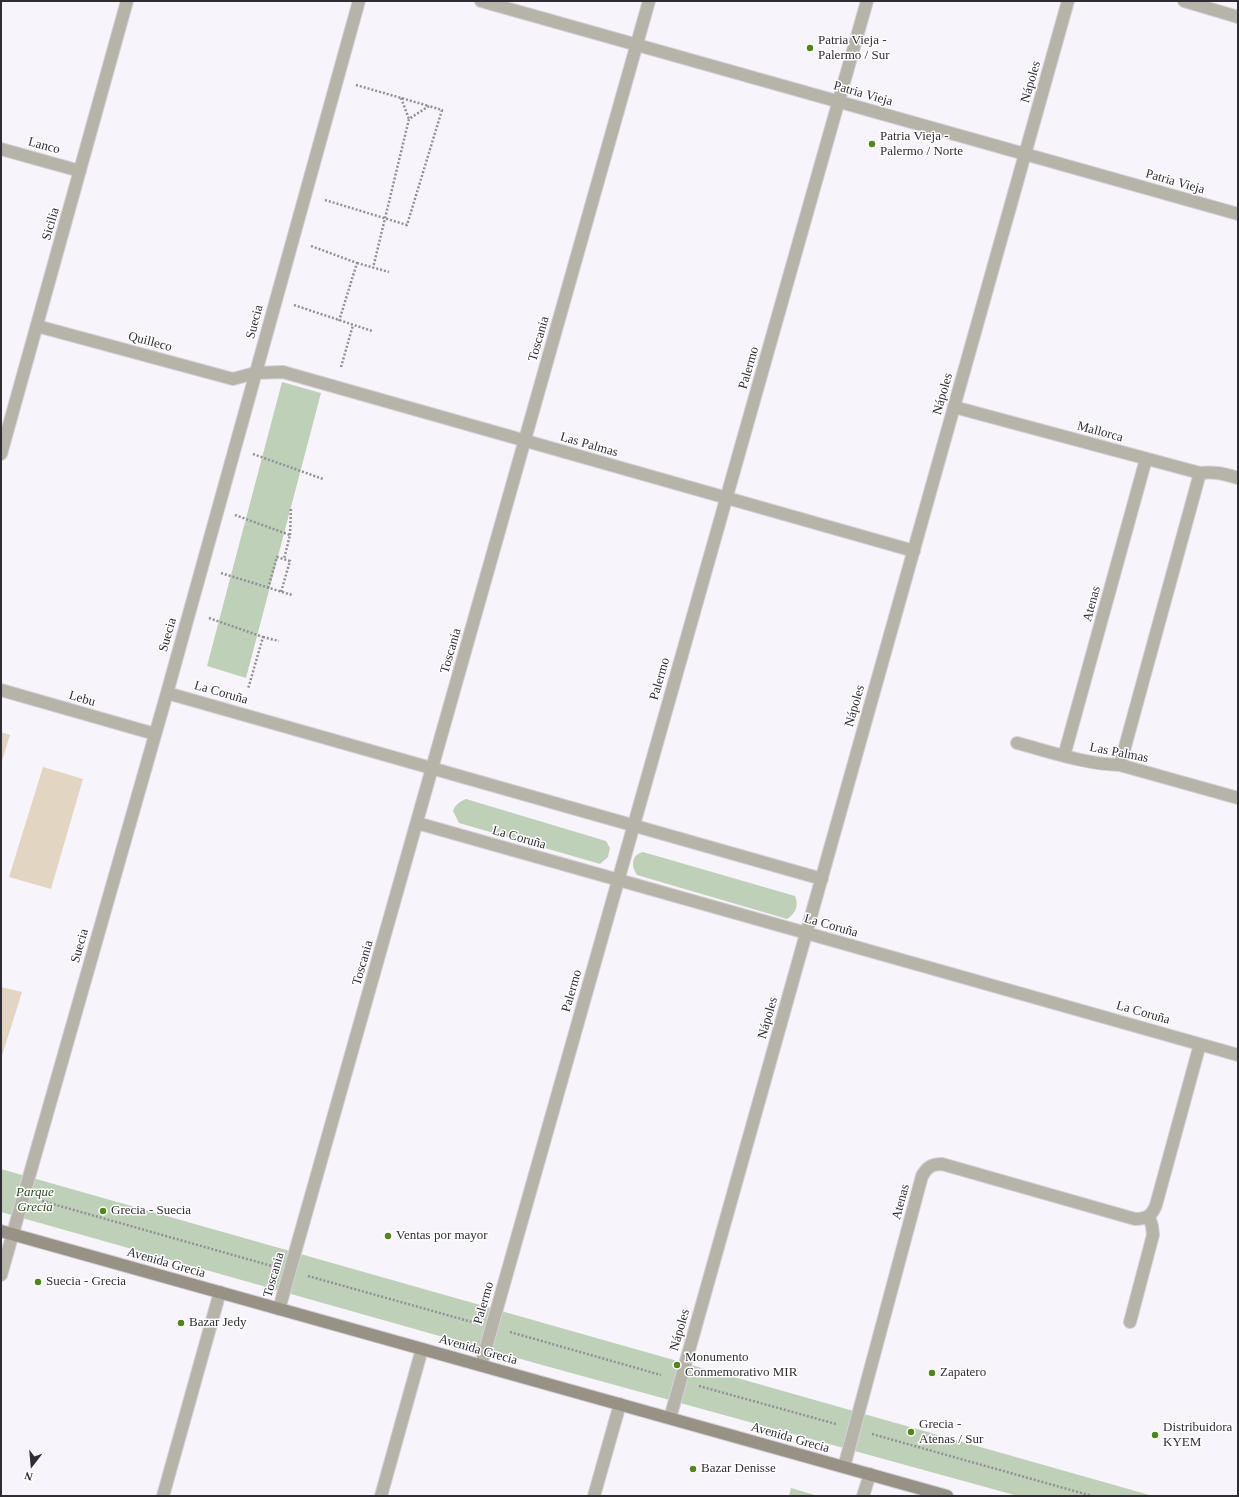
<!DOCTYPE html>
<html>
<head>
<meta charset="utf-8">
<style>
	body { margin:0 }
	#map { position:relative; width:1239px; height:1497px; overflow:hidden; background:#f8f4fc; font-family:Georgia,serif }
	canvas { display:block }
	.frame { position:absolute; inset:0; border:2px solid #302c34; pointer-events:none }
	.north { position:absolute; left:12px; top:1445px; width:40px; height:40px; -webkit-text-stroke:3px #fff; paint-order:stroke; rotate:196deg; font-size:11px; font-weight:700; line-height:16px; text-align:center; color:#302c34 }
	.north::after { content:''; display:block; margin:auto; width:14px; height:18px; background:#302c34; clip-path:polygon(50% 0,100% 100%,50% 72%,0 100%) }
</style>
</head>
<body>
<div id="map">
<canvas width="1239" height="1497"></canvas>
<div class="frame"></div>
<div class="north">N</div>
</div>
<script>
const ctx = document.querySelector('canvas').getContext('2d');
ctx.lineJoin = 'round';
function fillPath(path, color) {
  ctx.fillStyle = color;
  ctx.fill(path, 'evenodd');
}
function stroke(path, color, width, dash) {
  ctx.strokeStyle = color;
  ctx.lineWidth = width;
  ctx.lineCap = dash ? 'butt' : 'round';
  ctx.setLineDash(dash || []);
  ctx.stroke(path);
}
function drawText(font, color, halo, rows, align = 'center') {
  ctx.font = font + ' Georgia,serif';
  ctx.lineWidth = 3;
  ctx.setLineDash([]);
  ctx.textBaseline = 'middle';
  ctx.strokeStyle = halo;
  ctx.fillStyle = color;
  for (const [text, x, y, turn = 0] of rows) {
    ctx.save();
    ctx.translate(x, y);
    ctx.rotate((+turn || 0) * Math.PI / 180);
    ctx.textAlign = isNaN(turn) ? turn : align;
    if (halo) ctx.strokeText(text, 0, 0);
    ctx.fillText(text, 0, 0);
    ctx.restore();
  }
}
const green = new Path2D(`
	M282 382 321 393 246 678 207 666Z
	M466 799 606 841 610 848 608 857 600 864 459 823 453 811C456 804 459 802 466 799Z
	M643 852 795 896C799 906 796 913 787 919L637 875C631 866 631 855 643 852Z
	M1 1169 1153 1496H1018L535 1363 1 1212Z
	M791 1488 818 1496H789Z`);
const building = new Path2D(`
	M1 732 10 735 1 764Z
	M43 767 83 779 51 889 9 877Z
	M1 987 22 992 1 1059Z`);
const path = new Path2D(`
	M356 85 429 106 409 119 373 268
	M401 98 409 119
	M325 200 407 225 442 110 429 106
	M311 246 357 263 339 321
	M357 263 389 272
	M294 305 372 331
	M341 367 353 325
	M253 454 323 479
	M235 515 290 535 284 559
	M290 535 291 508
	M221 573 292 595
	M268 588 277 557 290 561 281 592
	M209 618 263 637 248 689
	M263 637 279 641
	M42 1201 272 1266
	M308 1276 472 1322
	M510 1332 661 1375
	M699 1386 836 1424
	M872 1434 1092 1496`);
const minor = new Path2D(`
	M1184 1 1238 17
	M1 149 80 171
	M37 326 233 379 255 373 283 372 914 551
	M954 407 1200 473C1214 471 1225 474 1238 478
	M1 454 127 1
	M1 690 155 734
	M167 693 822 879
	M1017 743C1051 752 1085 764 1120 765L1238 798
	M1064 756 1146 459
	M1120 765 1200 473
	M417 823 1238 1055
	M1 1275 167 693 359 1
	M279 1309 649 1
	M1130 1322 1153 1235 1152 1226 1149 1217
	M481 1365 867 1
	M670 1418 1068 1
	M844 1467 922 1176C927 1167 932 1164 942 1164L1135 1219C1146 1219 1152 1216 1156 1205L1200 1044
	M163 1496 220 1292
	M381 1496 422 1349
	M594 1496 620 1404
	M863 1496 870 1474`);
const tertiary = new Path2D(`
	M481 1 1238 214`);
const secondary = new Path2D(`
	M1 1231 947 1496`);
const markers = [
	[810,48,4,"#52861d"],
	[872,144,4,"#52861d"],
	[103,1211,4,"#52861d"],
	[388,1236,4,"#52861d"],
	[38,1282,4,"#52861d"],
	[181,1323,4,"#52861d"],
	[677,1365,4,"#52861d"],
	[932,1373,4,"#52861d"],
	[911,1432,4,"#52861d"],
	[1155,1435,4,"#52861d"],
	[693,1469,4,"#52861d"]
];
const poiNames = [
	["Patria Vieja -",818,41],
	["Palermo / Sur",818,56],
	["Patria Vieja -",880,137],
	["Palermo / Norte",880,152],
	["Grecia - Suecia",111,1211],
	["Ventas por mayor",396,1236],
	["Suecia - Grecia",46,1282],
	["Bazar Jedy",189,1323],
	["Monumento",685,1358],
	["Conmemorativo MIR",685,1373],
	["Zapatero",940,1373],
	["Grecia -",919,1425],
	["Atenas / Sur",919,1440],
	["Distribuidora",1163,1428],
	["KYEM",1163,1443],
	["Bazar Denisse",701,1469]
];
const streetNames = [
	["Nápoles",1031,82,-74],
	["Patria Vieja",863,94,16],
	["Lanco",44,146,15],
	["Patria Vieja",1175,182,16],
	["Sicilia",51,224,-74],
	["Suecia",255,322,-75],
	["Toscania",539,339,-74],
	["Quilleco",150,342,15],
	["Palermo",749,368,-74],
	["Nápoles",943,394,-74],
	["Mallorca",1100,432,15],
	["Las Palmas",589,445,16],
	["Atenas",1092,604,-75],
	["Suecia",168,635,-74],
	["Toscania",451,651,-74],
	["Palermo",660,679,-74],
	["La Coruña",221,693,16],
	["Lebu",82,699,16],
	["Nápoles",855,706,-74],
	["Las Palmas",1119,753,11],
	["La Coruña",519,838,16],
	["La Coruña",831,926,16],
	["Suecia",80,946,-74],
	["Toscania",363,963,-74],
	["Palermo",572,991,-74],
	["La Coruña",1143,1013,16],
	["Nápoles",768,1018,-74],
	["Atenas",901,1202,-75],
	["Avenida Grecia",166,1263,16],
	["Toscania",274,1275,-74],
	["Palermo",484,1303,-74],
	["Nápoles",680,1330,-74],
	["Avenida Grecia",478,1350,16],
	["Avenida Grecia",790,1438,16]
];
const parkNames = [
	["Parque",35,1193],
	["Grecia",35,1208]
];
fillPath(green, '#bfd0b9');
fillPath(building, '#e2d5c1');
stroke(minor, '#d4d0d8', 14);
stroke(tertiary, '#d4d0d8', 14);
stroke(secondary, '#d4d0d8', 14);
stroke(path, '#938f97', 2.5, [2, 2]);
stroke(minor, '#b6b3a9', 12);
stroke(tertiary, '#b6b3a9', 12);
stroke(secondary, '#979285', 12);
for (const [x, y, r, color] of markers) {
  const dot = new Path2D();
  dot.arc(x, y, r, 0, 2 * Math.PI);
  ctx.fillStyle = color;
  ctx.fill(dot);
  stroke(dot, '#fff', 1.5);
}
drawText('13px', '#302c34', '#fff', poiNames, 'left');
drawText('13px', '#302c34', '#fff', streetNames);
drawText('italic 13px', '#294d1a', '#fff', parkNames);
</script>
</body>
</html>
